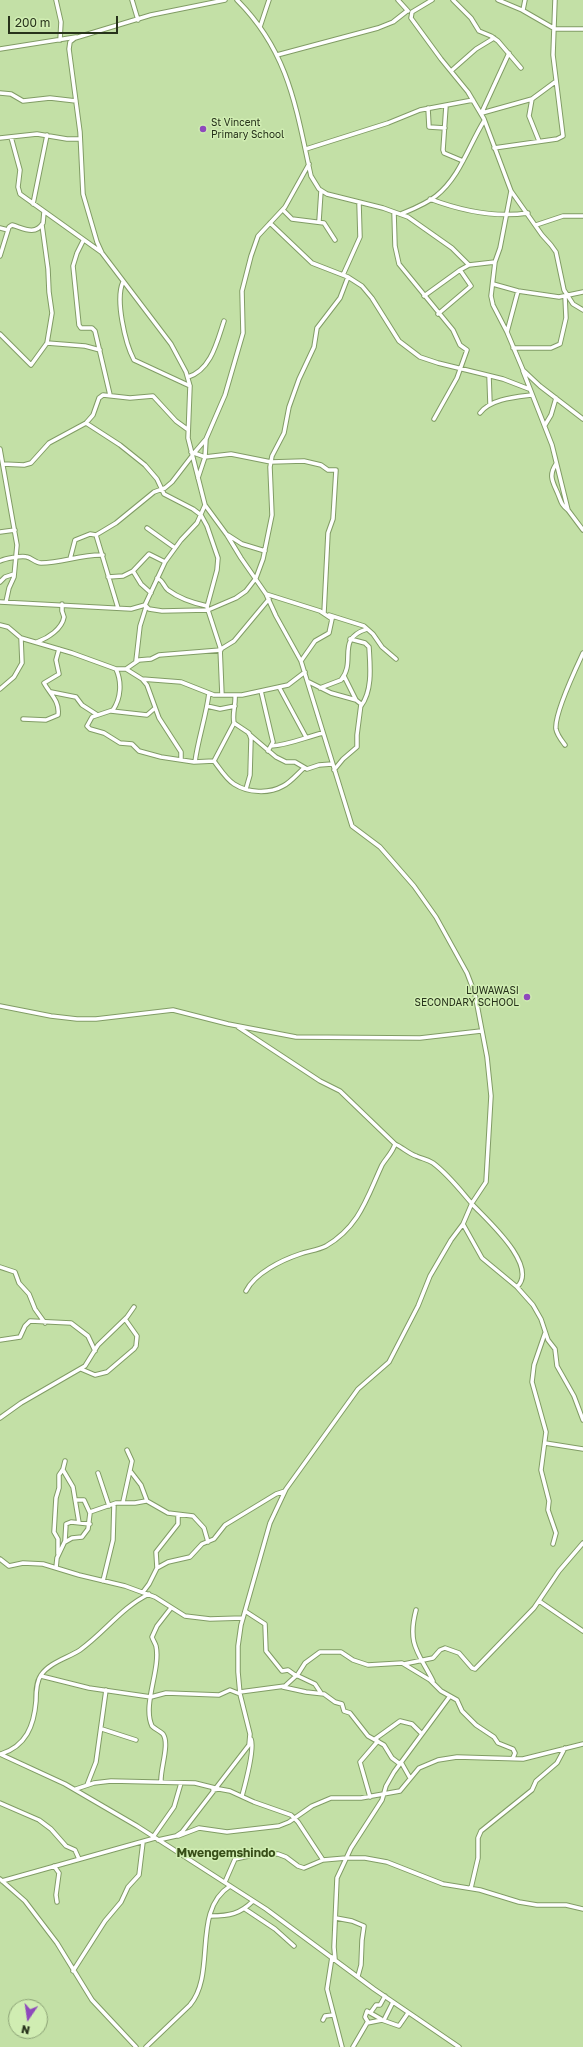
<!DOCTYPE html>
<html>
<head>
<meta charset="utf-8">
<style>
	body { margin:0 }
	#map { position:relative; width:583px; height:2047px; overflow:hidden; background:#c3e0a6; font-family:"Golos Text",sans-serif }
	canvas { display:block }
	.north { position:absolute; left:8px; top:1999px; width:40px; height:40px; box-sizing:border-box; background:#d0edb2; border:1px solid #8ca276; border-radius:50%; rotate:193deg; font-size:11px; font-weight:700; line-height:16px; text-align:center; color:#27321b }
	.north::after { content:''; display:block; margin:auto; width:14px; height:18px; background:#8e49bc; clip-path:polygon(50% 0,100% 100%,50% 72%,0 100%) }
	.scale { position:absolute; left:8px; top:16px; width:110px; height:18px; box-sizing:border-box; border:2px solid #27321b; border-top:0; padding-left:5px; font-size:12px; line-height:14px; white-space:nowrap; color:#27321b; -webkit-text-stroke:3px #d0edb2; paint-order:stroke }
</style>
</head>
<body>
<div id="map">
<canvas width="583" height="2047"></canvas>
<div class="north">N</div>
<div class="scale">200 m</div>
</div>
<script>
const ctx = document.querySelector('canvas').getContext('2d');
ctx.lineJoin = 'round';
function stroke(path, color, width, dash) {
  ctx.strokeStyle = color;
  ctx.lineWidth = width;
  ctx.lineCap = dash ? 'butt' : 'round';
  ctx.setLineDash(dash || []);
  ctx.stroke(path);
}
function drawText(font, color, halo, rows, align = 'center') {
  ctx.font = font + ' "Golos Text",sans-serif';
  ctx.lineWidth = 3;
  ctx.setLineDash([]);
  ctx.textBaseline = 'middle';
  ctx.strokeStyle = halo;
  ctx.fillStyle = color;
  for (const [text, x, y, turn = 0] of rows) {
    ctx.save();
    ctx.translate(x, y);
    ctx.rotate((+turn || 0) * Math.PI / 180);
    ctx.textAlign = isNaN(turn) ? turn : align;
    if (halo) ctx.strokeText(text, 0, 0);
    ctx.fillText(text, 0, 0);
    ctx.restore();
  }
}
const street = new Path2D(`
	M56 0 61 22 60 40
	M132 0 138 20
	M237 0C289 52 296 108 311 176L319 189 327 194 383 208 408 217 452 248 469 265
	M398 0 408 11
	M432 0 412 12 411 18 441 59 468 92 484 119 511 191 542 235 551 245 556 252 564 290 573 304 583 310
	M453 0 471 18 479 31 491 36 498 41 521 68
	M498 0 522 10 555 29H583
	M523 10 525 0
	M260 27 269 0
	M0 49 76 37
	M277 55 378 28 393 22 407 11
	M451 71 476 49 494 38
	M0 93 11 94 23 101 50 98 76 101
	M532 99 529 116 539 141
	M446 106 443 150 444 153 463 161
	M428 108 429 127 445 128
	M482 113 532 99 555 82
	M481 114 509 53
	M11 137 20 170 18 187 20 194 101 252
	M0 138 37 134 67 139H80
	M494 148 557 139 563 136 553 55 555 0
	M306 149 388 123 420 110 473 100
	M511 191 500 248 495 262 491 296 493 305 507 332 523 370 540 386 583 419
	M430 199C462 211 495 218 528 213
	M33 204 47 135
	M283 210 292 219 324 223 335 240
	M394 212 395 246 399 264 453 330 460 345 467 350 457 378 434 419
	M401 214C413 209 426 204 436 196 460 177 469 145 484 121
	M319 221 321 191
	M270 223 312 263 348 277 362 286 372 298 399 341 420 357 438 363 503 379 529 389
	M42 225 48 269 49 292 52 313 47 343
	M536 225 563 216H583
	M0 228 8 230
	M83 241 77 253 73 266 79 325 81 328H92L95 331 110 395
	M0 256 9 227 12 225C23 228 35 236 43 223L44 212
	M343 275 360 237 359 203
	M123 282C115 299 125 343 134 360L190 386
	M493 284 518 291 559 297 583 292
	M424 296 460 270
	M438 314 471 286 460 270 469 265 495 262
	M507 332 518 291
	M0 334 31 365 47 343 85 346 100 350
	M513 348H551L560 344 566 318 565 296
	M523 371 552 445 568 510 583 530
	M489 376 490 404
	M188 377C211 370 217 342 224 321
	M480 413C490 399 515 397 531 395
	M86 423 120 445 145 465 157 479 164 494 193 509 201 515 207 526 218 558 217 570 207 607 220 647 222 695
	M545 425 551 415 556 398
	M0 449 17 545 14 577 9 588 6 602
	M191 452 205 457 231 454 271 462 304 461 321 465 328 470H336L333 519 328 533 324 613
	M194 453 206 439
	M3 464 24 465 31 463 49 443 86 423 93 415 99 398 103 395 130 398 153 396 176 421 187 429
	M556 464C548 476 553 482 558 494 561 501 561 505 568 510
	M198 478 205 457 206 439 225 395 243 333 242 291 251 256 258 236 285 207 309 164
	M147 528 175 548
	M0 532 15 530
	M96 535 116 523 154 492 165 488 172 482 192 456
	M228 535 242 544 265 551
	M70 559 75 540 90 534 96 535 118 608
	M0 561C4 559 22 555 27 557 32 558 35 563 41 563 62 563 82 554 103 555
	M133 571 141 584 151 593
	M108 577 123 576 133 571 149 554 165 562
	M157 578C164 581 163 586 168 590 180 599 193 603 207 606
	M0 582 5 577 14 574
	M266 594 320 611 332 619 329 633 315 641 301 661
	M0 602 131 609 145 605 165 562 181 540 197 523 205 505 188 438 190 386 186 372 171 344 102 253 97 242 83 194 80 132 69 49 70 42 75 38 151 15 225 0
	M145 605 149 609 162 611 208 610 236 598 246 591 256 578 263 559 272 515 270 467 272 456 284 433 289 407 299 379 314 347 317 328 340 298 348 277
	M329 615 364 626 373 634 382 647 396 659
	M0 625 8 627 21 638 72 653 116 669H126L139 660 151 659 159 655 221 650
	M350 639 365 643 369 647C370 665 373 690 361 706
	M37 642C48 638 62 629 64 617L62 611V604
	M221 649 234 641 269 599
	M136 661 140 626 146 607
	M116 669C122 682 121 698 113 710L92 717 87 726 90 729 104 733 120 743 132 744 139 751 161 757 194 762 214 761 234 723
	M126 669 142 679 147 685 159 718 181 752V759
	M344 676 356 700
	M142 679 181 682 214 695H242L288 685 305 672
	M309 682 331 693 356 700 361 704 357 735V747L343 759 334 770
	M279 687 306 737
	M320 688 341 680C357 661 335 639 367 629
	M0 689 14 677 22 663 21 638
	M261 691 272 738 273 742 268 751
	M51 692 76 697 82 705 96 714
	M235 695C236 705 232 713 234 723L249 733 251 739 250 775 246 789
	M207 706 220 709 235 706
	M111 711 147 715 155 708
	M23 719 46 720 58 715C60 701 50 694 44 683L59 674 56 660 59 649
	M249 734 276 757 286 762H295L307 769 319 765 332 764
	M565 745C562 741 557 735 556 729 554 714 576 668 583 653
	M271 746C289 745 306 737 323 733
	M214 761C220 769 226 779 234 784 248 793 269 794 283 786 291 782 297 774 304 768
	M195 762C198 739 206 717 209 693
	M0 1006 51 1016 77 1019H96L173 1010 228 1024 296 1037 420 1038 481 1031
	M238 1027 320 1081 340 1091 395 1144C393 1152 386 1158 382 1165 367 1197 360 1226 326 1246 318 1250 309 1251 300 1254 282 1260 255 1273 246 1291
	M395 1144C402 1147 408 1153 416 1156 422 1159 427 1159 433 1163 449 1175 460 1190 473 1205 487 1220 539 1266 517 1287
	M463 1224 482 1258 517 1287 533 1305 541 1319 548 1340 555 1349 557 1366 574 1396 583 1420
	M0 1267 15 1272 19 1283 29 1294 35 1309 45 1323
	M545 1333 534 1365 532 1382 546 1432 541 1470 549 1501 548 1510 556 1533 553 1544
	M0 1340 20 1337 25 1326 30 1321 71 1323 88 1336 95 1351
	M81 1369 95 1375 107 1372 134 1349 136 1346 137 1336 125 1319
	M0 1418 21 1403 85 1366 98 1345 127 1317 134 1307
	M545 1443 583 1449
	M63 1470 73 1487 79 1523
	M131 1472 141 1485 147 1501 168 1513 193 1516 204 1528 208 1542
	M98 1473 109 1506
	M123 1502 132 1461 127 1450
	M90 1512 116 1503H135L146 1501
	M65 1542 72 1538 82 1537 88 1529 90 1513 84 1500H76
	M58 1554V1539L54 1532 56 1498 59 1488V1475L63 1469 65 1461
	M0 1559 9 1566 23 1563 43 1564 79 1575 125 1586 155 1597 185 1616 210 1619 243 1618
	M56 1568 57 1558 65 1541 66 1524 71 1522 90 1524
	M157 1568 156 1552 178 1524V1515
	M103 1581 113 1540 114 1504
	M143 1592 149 1584 157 1568 168 1562 190 1557 202 1544 214 1539 225 1525 276 1494 285 1491
	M539 1601 583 1631
	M416 1610C407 1644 418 1652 433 1681
	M245 1611 265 1624 266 1651 282 1671 288 1670 295 1675
	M404 1664 433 1658 440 1650 445 1648 459 1653 472 1668 475 1669 534 1608 559 1571 583 1543
	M296 1675 315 1684 321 1693
	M41 1676 89 1688 151 1697 166 1693 219 1695 230 1690 240 1694
	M283 1687 306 1692 324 1694 335 1702 342 1704 344 1711 350 1713 368 1736 384 1745 392 1758 400 1764
	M240 1692 285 1686 298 1674 305 1663 320 1652H341L353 1660 368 1665 402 1663 430 1680 441 1691 457 1700 462 1711 476 1725 494 1737 498 1743 513 1749 515 1753 513 1758
	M102 1729 136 1740
	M375 1739 400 1721 412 1724 422 1734
	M0 1754 65 1784 137 1826 266 1909 374 1989 459 2047
	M1 1754C26 1746 34 1726 36 1701 36 1693 36 1682 41 1675 50 1662 68 1658 80 1650 104 1633 122 1607 149 1594
	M401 1762 410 1778
	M161 1782C160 1769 170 1744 163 1734 160 1731 155 1729 152 1726 142 1705 161 1669 156 1646 155 1643 153 1640 152 1637L157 1626 171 1608
	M87 1785 96 1762 106 1690
	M76 1789 94 1783 111 1781 195 1783 215 1788
	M213 1790 219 1789 230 1791 254 1802 291 1815 298 1822 323 1860
	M242 1796C245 1785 255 1748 251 1739
	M370 1797 360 1762 378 1741
	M0 1803 39 1820 51 1829 66 1846 75 1850 79 1859
	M178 1836 199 1828 227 1832 279 1826 289 1822 312 1806 331 1798H361L400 1791 419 1768 438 1760 457 1757 523 1759 583 1744
	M153 1837 174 1807 181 1783
	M158 1840 176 1836 182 1832 249 1745 250 1734 240 1694 238 1672V1646L241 1625 270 1523 286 1489 358 1389 389 1362 418 1306 430 1276 451 1240 463 1224 472 1203 486 1182 491 1096 487 1057 475 994 467 973 436 917 414 886 380 847 352 826 301 661 276 616 266 594 241 558 227 535 205 505
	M54 1866 59 1873 56 1895 57 1902
	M0 1879 25 1901 57 1943 92 2000 136 2047
	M2 1881 155 1838
	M225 1882 235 1859 258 1854H278L286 1857 298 1866 304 1868 323 1860 346 1858H365L387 1862 443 1884 480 1890 519 1902 537 1905H566L583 1909
	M471 1888 478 1858V1838L481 1831 532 1790 536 1781 557 1763 565 1748
	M245 1909 275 1929 294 1946
	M211 1916C229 1916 240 1914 253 1901
	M336 1918 352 1921 364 1926 362 1940 361 1965 358 1976
	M332 1957 327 1989 342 2047
	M335 1959 334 1947 337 1878 351 1848 382 1800 386 1786 394 1772 450 1696
	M73 1971 105 1921 121 1902 128 1887 139 1875 143 1842
	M371 2012 376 2005H380L385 1996
	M323 2020 325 2016 333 2015
	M384 2020 393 2002
	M368 2022 365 2017 367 2011 381 2019
	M146 2047 190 2005C217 1973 191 1911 230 1886
	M353 2047 367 2023 382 2020 399 2026 408 2013`);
const markers = [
	[203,129,4,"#8e49bc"],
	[527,997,4,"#8e49bc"]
];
const poiNames = [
	["St Vincent",211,123],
	["Primary School",211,135],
	["LUWAWASI",519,991,"right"],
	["SECONDARY SCHOOL",519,1003,"right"]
];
const quarterNames = [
	["Mwengemshindo",226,1853]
];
stroke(street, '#819c65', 5.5);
stroke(street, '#fff', 3.5);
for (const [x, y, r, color] of markers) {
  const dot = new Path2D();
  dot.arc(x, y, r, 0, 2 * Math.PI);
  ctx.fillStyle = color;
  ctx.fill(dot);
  stroke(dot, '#d0edb2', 1.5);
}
drawText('10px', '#27321b', '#d0edb2', poiNames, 'left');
drawText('bold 12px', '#374e18', '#d0edb2', quarterNames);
</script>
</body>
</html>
